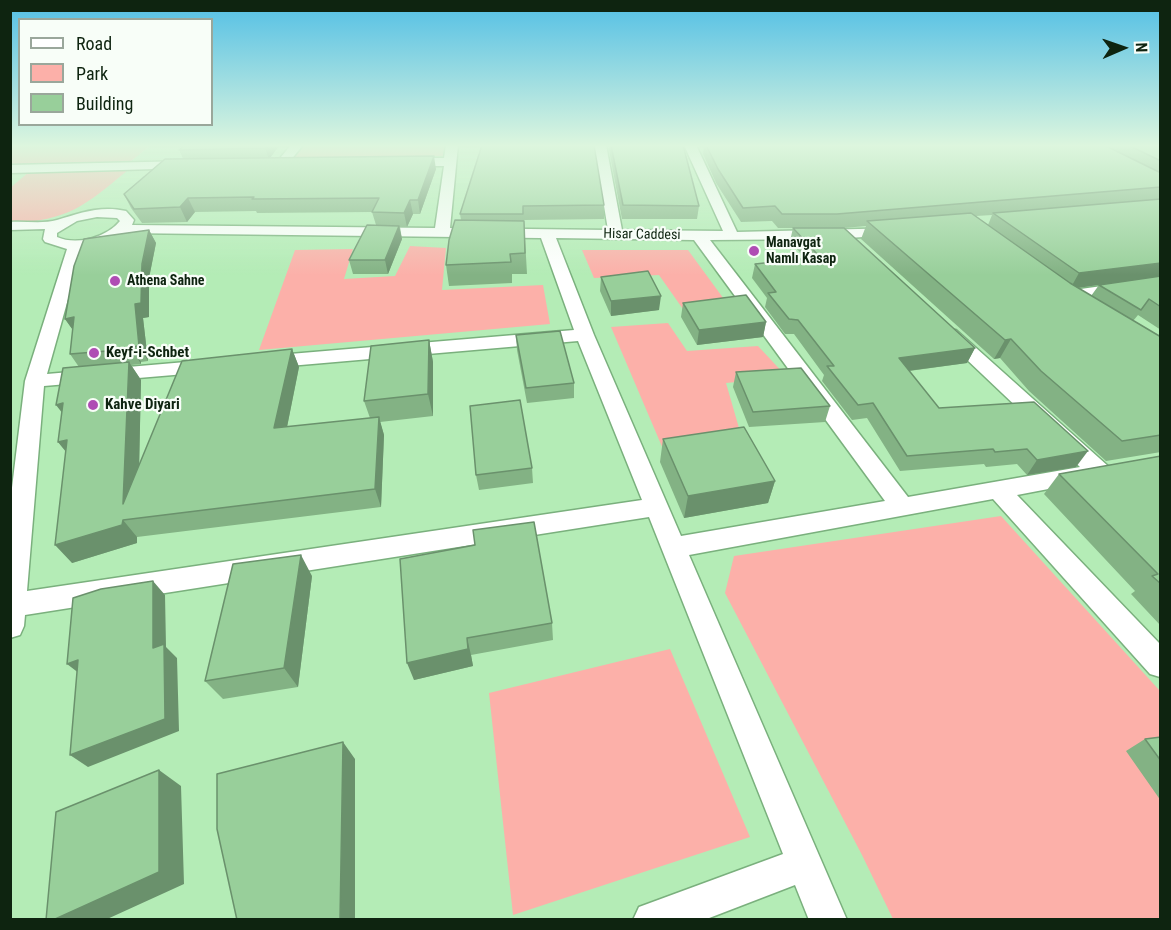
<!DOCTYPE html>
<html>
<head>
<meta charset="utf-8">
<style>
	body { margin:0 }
	#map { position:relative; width:1171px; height:930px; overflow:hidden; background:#b4ecb6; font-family:"Roboto Condensed",sans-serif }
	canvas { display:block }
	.frame { position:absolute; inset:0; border:12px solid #0e2410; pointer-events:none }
	.legend { position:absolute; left:18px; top:18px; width:195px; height:108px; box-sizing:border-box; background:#f8fef8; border:2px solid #9aa79b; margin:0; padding:8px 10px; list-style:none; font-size:18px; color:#0e2410 }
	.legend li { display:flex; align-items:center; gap:12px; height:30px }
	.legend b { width:30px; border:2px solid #9aa79b }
	.north { position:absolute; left:1093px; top:18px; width:60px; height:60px; -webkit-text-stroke:4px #f8fef8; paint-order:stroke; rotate:88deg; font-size:16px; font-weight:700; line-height:24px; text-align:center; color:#0e2410 }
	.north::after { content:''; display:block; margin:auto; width:21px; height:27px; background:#0e2410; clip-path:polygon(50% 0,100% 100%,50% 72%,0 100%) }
</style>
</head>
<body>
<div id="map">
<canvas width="1171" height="930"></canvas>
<div class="frame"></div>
<ul class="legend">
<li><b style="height:8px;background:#fff"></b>Road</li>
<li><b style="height:16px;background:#fcb0a9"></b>Park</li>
<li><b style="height:16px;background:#98cf9a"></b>Building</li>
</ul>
<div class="north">N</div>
</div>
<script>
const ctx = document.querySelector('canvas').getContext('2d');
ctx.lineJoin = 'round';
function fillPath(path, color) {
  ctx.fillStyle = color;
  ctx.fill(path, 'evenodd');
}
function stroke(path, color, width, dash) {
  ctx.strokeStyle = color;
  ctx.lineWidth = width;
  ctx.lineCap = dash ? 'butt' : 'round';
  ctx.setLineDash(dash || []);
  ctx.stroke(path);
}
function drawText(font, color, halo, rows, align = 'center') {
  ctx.font = font + ' "Roboto Condensed",sans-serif';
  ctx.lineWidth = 4.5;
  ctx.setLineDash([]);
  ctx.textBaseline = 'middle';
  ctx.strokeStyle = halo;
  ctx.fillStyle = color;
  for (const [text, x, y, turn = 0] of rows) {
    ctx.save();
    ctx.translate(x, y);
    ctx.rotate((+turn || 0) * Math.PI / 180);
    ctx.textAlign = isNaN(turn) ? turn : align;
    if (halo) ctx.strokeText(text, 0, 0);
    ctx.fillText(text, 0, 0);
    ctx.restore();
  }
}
const green = new Path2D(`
	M11 145H151L130 162 11 164Z
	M303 145H446L443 156 293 158Z
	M128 170C86 205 68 221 11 223L10 188 29 172Z
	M410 246 446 248 442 290 543 285 550 324 259 350 295 250 353 249 344 279 395 276Z
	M582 250H688L729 306 685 312 659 275 594 278Z
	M668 323 687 351 758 346 787 377 726 383 741 435 663 449 611 327Z
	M1001 516 1160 691V919H893L862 855 725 593 734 556Z
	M670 649 750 837 513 915 489 693Z`);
const street = new Path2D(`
	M291 145H303L286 166H278L276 163Z
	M446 145H458L450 228 608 230 594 145H606L622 230 723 231 684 145H696L737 232 899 228 901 231 894 235 833 239 710 240 908 497 1080 467 944 338 941 334 944 330H956L1108 466 1111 472 1108 478 1100 480 1094 478 1085 482 1017 495 1160 644V677L1150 674 993 499 689 555 847 920H809L795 885 704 920H633L639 907 783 854 649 517 25 615 24 626 20 635 10 638V504L25 381 67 249 45 242 43 239 45 229 10 230V222C25 221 44 224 57 220 80 213 101 205 126 211L134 220 132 225 435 228 444 166H405L399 162 405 158H444ZM97 217 117 218 120 221C107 237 77 246 57 237V233L77 221ZM124 233 541 238 574 330 266 356 259 358 256 362 259 366 266 368 578 341 642 500 27 591 44 386 209 372 216 370 219 366 216 362 209 360 47 374 82 249 106 243ZM556 238 694 240 885 501 681 536 594 335Z
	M189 161 195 165 193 168 10 173V165Z
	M1160 278V288L1066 301 1058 296 1066 291Z`);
const wall = new Path2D(`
	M280 145 270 158 436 169 420 214H413L407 227H400L402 239 388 274H353L349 260 376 225 372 212 257 213 256 211 195 212 187 222 142 223 131 208 124 194 183 159 179 150Z
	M482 145 604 205V219L524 220 527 274H512V283L449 286 446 265 461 220 460 214Z
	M608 145H683L699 206 697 219H622Z
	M704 145H1161V330L1138 315 1133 321 1161 337V452L1106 461 1029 391 1000 358 994 359 861 239 866 226 844 228 975 348 967 363 909 371 939 408 1076 467 1027 475 1017 464 986 467 984 464 900 471 867 418 852 420 822 381 824 375 794 334H785L765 307 767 298 752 278 755 264 805 258 790 241 793 228H778L772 221 741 222 716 183 703 154ZM992 215 988 225 976 216ZM1138 279 1099 285 1091 296 1077 288Z
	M149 230 156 243 149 278V317L143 318 148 361 141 362V364L131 365 141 380 139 466 292 349 299 367 287 427 370 418 364 401 429 340 433 362V416L380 422 384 435 381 507 137 537V543L72 563 66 452 58 442 79 367 70 354 73 330 65 319Z
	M601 277 659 310 611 316 600 291Z
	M683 303 766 322 763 337 697 345 681 317Z
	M516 335 574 383V398L527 403 517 350Z
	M736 372 830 406 825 422 749 427 733 387Z
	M663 439 775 481 768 503 684 518 660 462Z
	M1161 456V626L1131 594 1135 591 1044 494 1059 474Z
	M532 468 533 483 479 490 476 475Z
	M400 559 552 623 553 640 471 655 473 666 414 680Z
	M312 576 298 687 223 699 205 681Z
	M1161 737V801L1126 751 1145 739Z`);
const shadedWall = new Path2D(`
	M267 145H280L269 159 265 148Z
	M434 156 436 169 420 214 418 200Z
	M188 198 195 212 187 222 180 207Z
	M410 200 413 214 407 227 404 213Z
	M399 226 402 239 388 274 385 260Z
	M149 230 156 243 149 278V317L143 318 148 361 139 346 135 304Z
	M1161 263V276L1070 289 1079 273Z
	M661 296 659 310 611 316V301Z
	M74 317 75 333 65 319Z
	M766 322 763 337 697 345 699 330Z
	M1011 339 1000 358 994 359 1005 340Z
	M429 340 433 362V416L428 394Z
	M132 347 141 362V364L132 349Z
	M975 348 967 363 892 373 899 358Z
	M292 349 299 367 283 447 274 428Z
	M129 362 141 380 138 518 123 504Z
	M63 403 70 423 56 405Z
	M379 417 384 435 381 507 375 489Z
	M67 440 73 460 58 442Z
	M1088 451 1076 467 1027 475 1037 460Z
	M775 481 768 503 684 518 688 496Z
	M123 520 137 537V543L72 563 55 545Z
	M301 555 312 576 298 687 284 668Z
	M153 581 165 595 166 647 177 658 179 731 88 767 70 755 153 648Z
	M467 638 471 655 473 666 414 680 407 663Z
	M78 660 84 677 67 664Z
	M343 742 355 759V920H340Z
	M159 770 181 786 184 884 105 920H53Z`);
const building = new Path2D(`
	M184 145H267L265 148 179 150Z
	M482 145H594L604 205 523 206V214H460Z
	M611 145H683L699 206 623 205Z
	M706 145H1104L1161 173V187L837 214H782L775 206 743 208 718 169Z
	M1128 145H1161V161Z
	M434 156 418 200H410L404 213 372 212 379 198 252 199 254 197 188 198 180 207 134 209 124 194 165 159Z
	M1161 199V263L1079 273 993 213Z
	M971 213 1070 283 1161 337V435L1122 441 1041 371 1011 339 1005 340 867 221Z
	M455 220 524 221 525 253 510 254 511 262 446 265 449 240Z
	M367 225 399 226 385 260H349Z
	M793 228H844L975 348 899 358 939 408 1034 402 1088 451 1037 460 1027 449 995 452 993 449 907 456 873 403 858 405 827 366H834L798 320 789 319 768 293 776 292 755 264 820 257Z
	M149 230 142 264 141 303 135 304 139 346 132 347V349L70 354 74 317 65 319 74 266 84 239Z
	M648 271 661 296 611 301 601 277Z
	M1161 276V307L1149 299 1141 310 1099 285Z
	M746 295 766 322 699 330 683 303Z
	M560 331 574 383 526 388 516 335Z
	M429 340 428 394 364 401 371 346Z
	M292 349 274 428 379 417 375 489 123 520 122 525 55 545 67 440 58 442 63 403 56 405 63 368 129 362 123 504 182 361Z
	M801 368 830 406 753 412 736 372Z
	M520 400 532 468 476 475 470 406Z
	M744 427 775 481 688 496 663 439Z
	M1161 456V584L1152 576 1158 574 1059 474Z
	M534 522 552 623 467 638 468 649 407 663 400 559 475 545 473 530Z
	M301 555 284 668 205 681 233 564Z
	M153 581V648L164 644 165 719 70 755 78 660 67 664 73 598 101 589Z
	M1161 737V761L1145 739Z
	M343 742 340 920H237L217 829V774Z
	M159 770V872L53 920H46L56 812Z`);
const markers = [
	[754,251,6,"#af4db4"],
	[115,281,6,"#af4db4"],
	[94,353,6,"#af4db4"],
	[93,405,6,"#af4db4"]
];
const farStreetnames = [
	["Hisar Caddesi",642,235,1]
];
const farPoinames = [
	["Manavgat",766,243],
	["Namlı Kasap",766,259],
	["Athena Sahne",127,281]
];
const poiNames = [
	["Keyf-i-Schbet",106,353],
	["Kahve Diyari",105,405]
];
fillPath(green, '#fcb0a9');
stroke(street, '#7ab07d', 3);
fillPath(street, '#fff');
fillPath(wall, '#83b284');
fillPath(shadedWall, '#6a916c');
fillPath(building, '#98cf9a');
stroke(building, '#6a916c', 1.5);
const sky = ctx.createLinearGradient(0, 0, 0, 275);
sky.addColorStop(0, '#52bfe5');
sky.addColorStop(0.53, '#ddf6de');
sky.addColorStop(1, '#ddf6de00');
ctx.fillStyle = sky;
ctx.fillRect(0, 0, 1171, 275);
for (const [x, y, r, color] of markers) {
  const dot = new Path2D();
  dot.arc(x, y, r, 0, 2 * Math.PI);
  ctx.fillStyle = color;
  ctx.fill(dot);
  stroke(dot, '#f8fef8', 2);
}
drawText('14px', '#0e2410', '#f8fef8', farStreetnames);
drawText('bold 14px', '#0e2410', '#f8fef8', farPoinames, 'left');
drawText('bold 15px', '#0e2410', '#f8fef8', poiNames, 'left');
</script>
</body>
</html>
